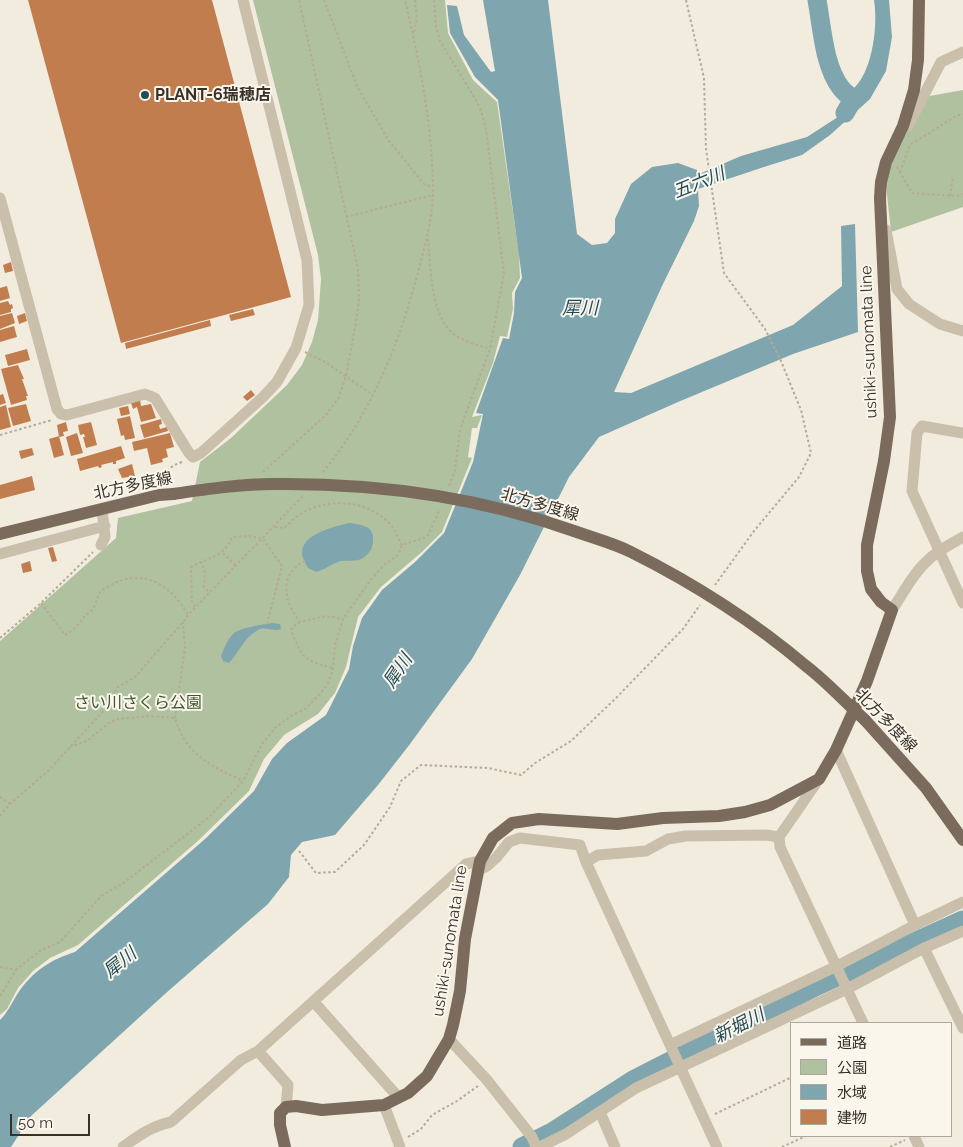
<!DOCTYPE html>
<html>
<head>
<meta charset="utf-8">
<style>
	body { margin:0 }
	#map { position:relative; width:963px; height:1147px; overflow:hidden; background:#f2ecdf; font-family:Raleway,"Noto Sans JP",sans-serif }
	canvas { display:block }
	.legend { position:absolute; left:790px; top:1022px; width:162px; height:115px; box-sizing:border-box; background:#faf6ec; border:1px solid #aca79e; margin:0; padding:6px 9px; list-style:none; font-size:15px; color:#38312a }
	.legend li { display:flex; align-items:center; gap:10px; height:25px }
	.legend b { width:25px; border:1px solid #aca79e }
	.scale { position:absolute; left:10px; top:1114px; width:80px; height:22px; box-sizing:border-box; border:2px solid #38312a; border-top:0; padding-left:6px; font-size:15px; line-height:18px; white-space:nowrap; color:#38312a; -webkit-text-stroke:4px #faf6ec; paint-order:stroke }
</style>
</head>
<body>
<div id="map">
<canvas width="963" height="1147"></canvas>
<ul class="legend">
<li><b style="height:6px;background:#7a6b5c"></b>道路</li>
<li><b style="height:14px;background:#b0c1a0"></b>公園</li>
<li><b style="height:14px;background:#7fa5ae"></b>水域</li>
<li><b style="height:14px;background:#c27d4e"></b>建物</li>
</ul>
<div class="scale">50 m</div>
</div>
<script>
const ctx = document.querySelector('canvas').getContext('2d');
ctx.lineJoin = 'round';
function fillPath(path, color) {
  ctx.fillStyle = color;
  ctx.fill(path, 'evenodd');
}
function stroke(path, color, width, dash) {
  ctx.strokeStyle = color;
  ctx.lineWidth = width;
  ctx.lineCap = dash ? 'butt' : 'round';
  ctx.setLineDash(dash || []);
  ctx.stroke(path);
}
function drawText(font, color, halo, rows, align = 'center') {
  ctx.font = font + ' Raleway,"Noto Sans JP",sans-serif';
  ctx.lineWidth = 4;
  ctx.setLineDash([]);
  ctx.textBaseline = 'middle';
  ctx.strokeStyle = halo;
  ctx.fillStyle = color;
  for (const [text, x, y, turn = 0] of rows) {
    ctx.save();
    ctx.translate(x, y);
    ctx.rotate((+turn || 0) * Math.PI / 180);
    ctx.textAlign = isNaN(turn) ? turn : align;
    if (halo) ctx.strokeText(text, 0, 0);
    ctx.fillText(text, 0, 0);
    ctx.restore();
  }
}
const green = new Path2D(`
	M253 0H445L448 33 473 80 497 102 519 254 520 278 512 293 513 309 507 337 500 336 493 363 472 417 482 415 477 428H472L468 457 472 458 442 532 422 552 381 587 358 617 346 667 335 693 318 714 284 735 264 759 249 791 199 840 78 945 50 958 33 971 18 988 7 1009 0 1015V641L116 538 118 518 192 501 200 462 231 438 287 385 302 365 312 342 318 320 321 279 318 255Z
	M963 90V207L891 232 887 195V174L896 143 905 136 924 97Z`);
const water = new Path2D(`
	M483 0H548L577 234 592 245 607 243 615 233V219L631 184 652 167 678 163 697 170V175L741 156 807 137 841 115 843 105V95C846 92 852 90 856 86 873 67 878 25 874 0H889L892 37 886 71 870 99 830 135 802 155 764 167 698 189 699 206 694 221 662 286 614 392 631 393 793 325 842 286 841 226 855 224 858 332 793 354 678 402 599 437 569 477 520 575 472 659 410 744 378 785 335 835 302 842 291 855 289 877 268 904 166 993 31 1116 11 1147H0V1020C8 1012 12 1002 18 993 33 971 50 960 75 952L205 839 254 791 272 759 287 743 326 715 349 669 353 646 362 618 382 590 415 562 444 533 473 462 483 414 476 413 503 338 509 339 514 313 515 292 522 278 498 100 475 77 450 33 447 5 457 6 464 35 491 72 495 71Z
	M350 523C363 525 375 526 373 542 372 549 370 553 363 558 357 562 348 560 341 561 332 563 325 570 316 572L308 568C306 564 302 558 302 553 301 534 336 526 350 523Z
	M272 623 280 624 281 629C273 632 265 626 258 630 244 637 239 653 229 663L223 661 221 656C224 649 227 640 233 634 241 627 262 625 272 623Z`);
const river = new Path2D(`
	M817 0C822 27 824 67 841 88 844 92 849 96 853 99L845 113
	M522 1147 552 1132 633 1080 817 986 963 920`);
const building = new Path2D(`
	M28 0H212L291 297 121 343Z
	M11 262 13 271 5 273 3 265Z
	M7 286 10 298 0 301V288Z
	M8 301 10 305 12 304 13 308 11 309V312L0 315V303Z
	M253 309 255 315 231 321 229 315Z
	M12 313 15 323 0 329V316Z
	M25 313 27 321 19 324 17 316Z
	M210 320 211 326 126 349 125 343Z
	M14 326 17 337 0 342V330Z
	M27 349 30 360 8 366 5 355Z
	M18 365 24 379H22L28 396H26L27 400 11 405 1 369Z
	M251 390 255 395 247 401 243 397Z
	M3 394 6 403 0 405V395Z
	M140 400 141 406 151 404 156 418 141 422 137 407 133 409 131 403Z
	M26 404 31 421 13 426 8 408Z
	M6 405 11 427 0 430V407Z
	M128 406 130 414 121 416 119 408Z
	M130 416 135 438 125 440 124 435 121 436 117 419Z
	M161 419 162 424 159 425 160 429 167 427 168 431 144 438 140 425Z
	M66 422 68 431 63 432 64 436 59 437 57 425Z
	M91 422 97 445 86 448 83 437H85L84 434 80 435 78 425Z
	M77 433 83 453 71 456 66 437Z
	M170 433 174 447 166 449 168 457 162 459 163 462 151 465 147 448 134 451 132 442Z
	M59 436 64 455 54 458 49 439Z
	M121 446 125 458 116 461V464H113V462L101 465 102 467 99 468 98 466 80 471 77 459Z
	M32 448 34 455 21 459 19 451Z
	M132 464 135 476 122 478 118 469Z
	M32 476 35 490 0 499V485Z
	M53 547 57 561 52 562 48 548Z
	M30 561 32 571 23 573 21 564Z`);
const path = new Path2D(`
	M324 0 357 86 389 141 424 184 432 187
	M434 0 436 27 440 41 476 100 481 111 486 129 504 273 490 349 460 429 455 470 449 486
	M686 0 704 78 706 149 724 273 765 329 781 361 801 410 811 453 799 477 754 531 715 585
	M414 32 417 19 415 0
	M897 167 912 193 957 196 963 194
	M900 172 910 145 956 116 963 114
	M950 196 953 176
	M346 217 433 195
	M428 239C431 267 430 316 454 334 464 342 478 345 490 349
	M305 352 325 362 373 395
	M0 435 52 420
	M263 472 326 415 339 397 346 376 356 322 359 299 358 269 299 0
	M323 472C370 415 398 347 417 276 424 249 432 222 433 194 433 128 420 64 405 0
	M160 484C164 472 170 466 182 462
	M275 527 284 528C289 524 294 518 299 515 327 497 368 499 391 525 396 531 398 539 402 545
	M223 553 236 566
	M201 561 205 573 204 587 210 593
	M305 561C278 574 284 603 300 622L326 616 343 619
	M41 603 65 635C74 630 78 625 84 617 87 614 91 612 93 609 97 604 97 595 101 591 104 589 108 587 111 585 142 567 172 585 188 615
	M195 607 192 601 191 567C209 557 223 558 232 537L249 536 263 539 282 566 267 624
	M300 622 292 627 291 631C304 659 301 659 332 668
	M0 638 41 603 93 552
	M175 718 185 647 183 622
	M70 747 87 741 110 722 118 719 148 716 175 718C185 754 211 766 243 781
	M0 797 10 804
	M0 816 10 804 48 771 110 704 114 692 118 687 135 677 183 622 188 615 304 495
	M299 851 316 873 335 872 364 845 390 807 401 781 421 765 488 768 521 775 535 763 571 741 615 699 683 629 700 605
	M0 967 16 970
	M0 996 16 970 28 960 41 950 60 942 101 896 122 884 208 818 243 781 262 744 275 728 291 716 305 709 319 695 328 683 333 669 335 646 343 619 372 578 384 565 398 555 402 545 427 537 440 509
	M715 1114 792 1077
	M408 1137 421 1129 432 1115 457 1101 478 1086
	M782 1147 806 1136
	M890 1147 905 1140`);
const minor = new Path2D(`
	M908 126 941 62 963 52
	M0 198 57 409 61 414 67 415 145 394 155 398 189 453 193 457 201 453 263 397 277 382 296 348 309 305 307 260 243 0
	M886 230 897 289 909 304 940 324 963 331
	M963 433 922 426 917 433 912 491 963 603
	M101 545 105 537 102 509
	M0 554 105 526
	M892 610C902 595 911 577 924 564 935 552 949 545 963 537
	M836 750 915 925
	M819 779 779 837 780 847 863 1023
	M586 862 717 1147
	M477 871 487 866 496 858 509 842 520 838 580 845 586 862 598 855 646 851 668 839 686 836 766 835 779 837
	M924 948 963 1028
	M314 1002 399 1098
	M449 1039 487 1080 532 1137 536 1147
	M670 1045 837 966 915 925 963 902
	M384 1105 400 1147
	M286 1107 288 1085 258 1051 466 864 480 861
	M600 1112 615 1147
	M914 1136 919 1147
	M123 1147C138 1136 152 1126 171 1122L241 1060 258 1051
	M540 1147 566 1134 636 1088 847 989 924 948 963 931`);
const major = new Path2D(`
	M0 534 159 495 173 494
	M865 720 926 788 963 840
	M285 1147 280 1125V1113L286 1107 296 1106 322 1110 384 1105 408 1093 427 1076 449 1039 453 1025 460 991 465 939 480 861 493 838 512 823 539 819 617 824 663 818 719 816 745 812 770 805 819 779 836 750 867 681 892 610 881 602 871 589 867 571V545L884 461 890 417 880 198 881 182 886 162 903 126 914 90 918 60 919 0`);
const majorBridge = new Path2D(`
	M173 494C207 489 241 484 275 484 376 483 479 497 574 531 593 538 613 543 631 552 693 583 753 621 806 666 827 682 845 702 865 720`);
const markers = [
	[145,95,5,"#214c59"]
];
const poiNames = [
	["PLANT-6瑞穂店",155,95]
];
const streetNames = [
	["ushiki-sunomata line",869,342,-92],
	["北方多度線",133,486,-12],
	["北方多度線",540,505,16],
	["北方多度線",886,721,46],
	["ushiki-sunomata line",450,941,-81]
];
const parkNames = [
	["さい川さくら公園",138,703]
];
const waterNames = [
	["五六川",699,183,-22],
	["犀川",580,309],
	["犀川",398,671,-56],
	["犀川",120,963,-39],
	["新堀川",739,1026,-27]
];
fillPath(green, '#b0c1a0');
fillPath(water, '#7fa5ae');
stroke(river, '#7fa5ae', 19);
fillPath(building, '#c27d4e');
stroke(path, '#b6a996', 2, [2.5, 2.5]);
stroke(minor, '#cabfab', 11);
stroke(major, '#7a6b5c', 12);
stroke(majorBridge, '#7a6b5c', 12);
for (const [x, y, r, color] of markers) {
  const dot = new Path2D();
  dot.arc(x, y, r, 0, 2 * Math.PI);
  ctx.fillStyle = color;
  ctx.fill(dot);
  stroke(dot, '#faf6ec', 2);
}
drawText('bold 16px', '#38312a', '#faf6ec', poiNames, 'left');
drawText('16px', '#38312a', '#faf6ec', streetNames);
drawText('16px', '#41562f', '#faf6ec', parkNames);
drawText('italic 18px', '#214c59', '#faf6ec', waterNames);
</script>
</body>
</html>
